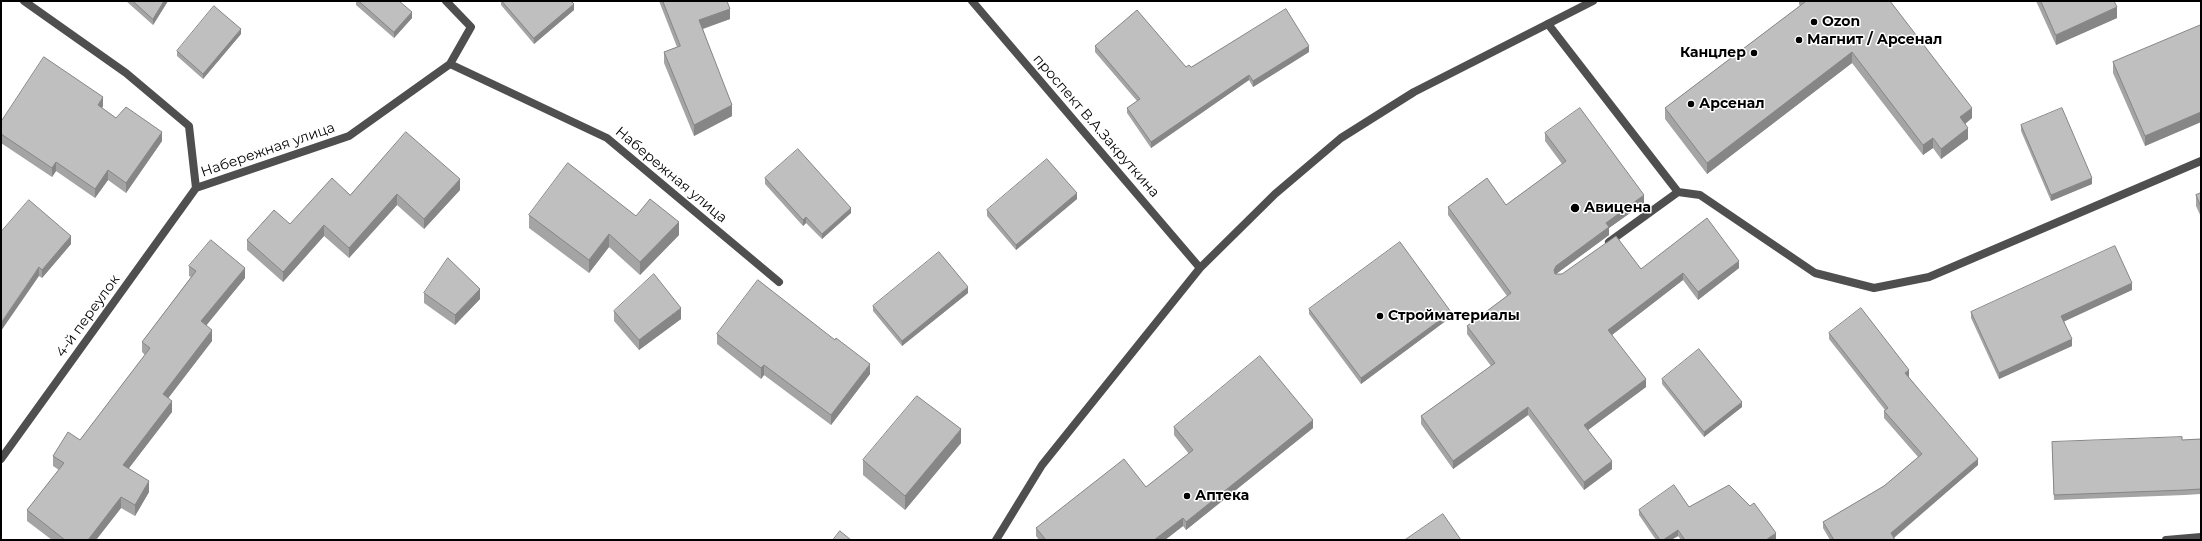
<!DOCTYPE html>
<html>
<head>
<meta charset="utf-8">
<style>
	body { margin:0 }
	#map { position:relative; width:2202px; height:541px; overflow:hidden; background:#fff; font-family:Montserrat,sans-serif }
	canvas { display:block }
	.frame { position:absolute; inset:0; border:2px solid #000; pointer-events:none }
</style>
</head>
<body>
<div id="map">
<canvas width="2202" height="541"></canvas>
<div class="frame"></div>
</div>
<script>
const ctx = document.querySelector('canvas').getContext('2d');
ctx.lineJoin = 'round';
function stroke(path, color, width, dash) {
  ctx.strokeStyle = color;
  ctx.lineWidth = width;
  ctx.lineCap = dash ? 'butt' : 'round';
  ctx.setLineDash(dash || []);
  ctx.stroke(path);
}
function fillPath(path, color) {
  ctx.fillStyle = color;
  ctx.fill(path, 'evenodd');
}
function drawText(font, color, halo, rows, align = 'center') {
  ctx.font = font + ' Montserrat,sans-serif';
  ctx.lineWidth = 3;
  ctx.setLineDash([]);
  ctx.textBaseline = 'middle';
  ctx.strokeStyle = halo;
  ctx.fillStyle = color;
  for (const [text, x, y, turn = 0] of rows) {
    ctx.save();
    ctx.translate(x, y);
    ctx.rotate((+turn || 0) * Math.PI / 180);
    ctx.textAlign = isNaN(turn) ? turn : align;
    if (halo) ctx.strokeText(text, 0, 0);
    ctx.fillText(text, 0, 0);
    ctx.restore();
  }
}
const lane = new Path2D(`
	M1548 24 1678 192 1700 195 1815 273 1874 288 1929 277 2201 161
	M1609 242 1678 192`);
const street = new Path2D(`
	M24 1 126 73 189 126 196 188 349 136 450 64 607 138 779 282
	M446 1 471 27 450 64
	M972 1 1200 268
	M1 459 196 188
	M996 540 1042 465 1200 268 1275 194 1341 138 1414 92 1593 1
	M2166 540 2201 537`);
const wall = new Path2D(`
	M126 1H168L153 25Z
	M356 1H399L412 18 394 38 356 5Z
	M501 1H571L574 10 534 44 501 5Z
	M659 1H727L730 19 703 29 732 116 694 136 664 63V52L677 47Z
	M1799 1H1890L1972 118 1965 124 1968 139 1941 159 1933 148 1923 155 1852 63 1707 174 1665 119V108L1800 6 1799 4Z
	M2036 1H2114L2117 18 2056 45Z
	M2201 25V122L2145 146 2113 73V62Z
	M241 34 203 79 177 56V51Z
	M1095 46 1186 67H1191L1309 52 1253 87 1249 80 1151 148 1127 113V108L1137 101 1095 52Z
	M103 106 102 108 116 118 162 141 126 193 108 180 95 198 56 171 52 177 1 143V122Z
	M2021 125 2092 184 2051 201 2021 131Z
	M1545 133 1644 203 1609 228V235L1556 274H1562L1641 269 1739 268 1698 300 1683 280 1612 335 1646 387 1588 430 1612 469 1584 490 1528 415 1453 469 1421 424V416L1491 366 1467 334V326L1507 296 1448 215V207L1506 205 1562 164 1545 141Z
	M765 178 851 213 822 239 806 223 803 226 765 184Z
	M460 190 424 229 397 205 349 258 324 236 283 282 247 250V240L290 224 350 195Z
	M2201 193V217L2196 206V195Z
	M1077 199 1016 250 987 216V210Z
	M529 215 636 216 679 235 640 275 609 247 589 273 529 228Z
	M1 232 71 244 42 278 39 276Z
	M189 266 245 278 206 325 212 341 168 398 172 412 128 469 149 492 135 516 121 508 96 540H52L27 521V510L59 470 53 466V456L80 440 145 355 142 352V342L191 277 189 276Z
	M2132 290 2064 321 2072 346 1999 379 1971 318V312Z
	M424 293 480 299 455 325 424 303Z
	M968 293 902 346 873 311V306Z
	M1309 309 1451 317 1361 384 1309 314Z
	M614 311 681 319 639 350 614 321Z
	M1829 333 1909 377 1978 465 1894 538 1895 540H1830L1823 528V522L1884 486 1918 457 1884 418V411L1885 410 1829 339Z
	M717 334 870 374 831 425 764 375 761 379 717 344Z
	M1662 379 1742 407 1704 437 1662 384Z
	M1174 427 1313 428 1186 530 1183 526 1165 540H1039L1036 536V528L1146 487 1189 454 1174 435Z
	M2201 439V494L2185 495 2054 500 2052 447Z
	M961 443 905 510 863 475V460Z
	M1750 506 1776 539 1774 540H1681L1678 536 1671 540H1656L1639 515V510L1689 507Z`);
const shadedWall = new Path2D(`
	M164 1H168L153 25V19Z
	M574 4V10L534 44V38Z
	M2117 7V18L2056 45V35Z
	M730 9V19L699 30V20Z
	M412 12V18L394 38V32Z
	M241 29V34L203 79V74Z
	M1309 46V52L1253 87V81Z
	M1852 52V63L1707 174V163Z
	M1249 75V80L1151 148V142Z
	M103 97V106L98 114V105Z
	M732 105V116L694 136V125Z
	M1972 108V118L1960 128V117Z
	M2201 112V122L2145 146V136Z
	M1968 128V139L1941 159V149Z
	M162 132V141L126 193V183Z
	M1933 138V148L1923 155V145Z
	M56 162V171L52 177V168Z
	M108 170V180L95 198V189Z
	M2092 178V184L2051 201V195Z
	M460 179V190L424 229V219Z
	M1077 193V199L1016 250V245Z
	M397 194V205L349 258V248Z
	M1644 195V203L1609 228V235L1556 274 1554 278V270L1556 266 1606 223Z
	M851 208V213L822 239V234Z
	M806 217V223L803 226V220Z
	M679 222V235L640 275V262Z
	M324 225V236L283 282V272Z
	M609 234V247L589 273V260Z
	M71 236V244L42 278V270Z
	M1739 261V268L1698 300V292Z
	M39 267V276L1 331V323Z
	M245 268V278L201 332V321Z
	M1683 273V280L1608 338V330Z
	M2132 283V290L2061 323V316Z
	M968 287V293L902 346V341Z
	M480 289V299L455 325V315Z
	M681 308V319L639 350V340Z
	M1451 312V317L1361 384V378Z
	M212 330V341L163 405V394Z
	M2072 339V346L1999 379V373Z
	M870 364V374L831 425V415Z
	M764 365V375L761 379V368Z
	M1909 370V377L1905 380V373Z
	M1646 379V387L1584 433V425Z
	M172 401V412L123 476V465Z
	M1742 402V407L1704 437V432Z
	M1528 407V415L1453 469V461Z
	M1313 420V428L1186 530V522Z
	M961 429V443L905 510V496Z
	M1978 459V465L1891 540V533Z
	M1612 461V469L1584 490V482Z
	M149 481V492L135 516V505Z
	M121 497V508L96 540H88Z
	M1183 518V526L1165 540H1154Z
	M1678 530V536L1671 540H1663Z
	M1776 533V539L1774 540H1766Z`);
const building = new Path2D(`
	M133 1H164L153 19Z
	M359 1H399L412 12 394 32Z
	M502 1H571L574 4 534 38Z
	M663 1H727L730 9 699 20 732 105 694 125 664 52 680 46Z
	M1805 1H1890L1972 108 1960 117 1968 128 1941 149 1933 138 1923 145 1852 52 1707 163 1665 108 1805 2Z
	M2041 1H2114L2117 7 2056 35Z
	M214 6 241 29 203 74 177 51Z
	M1286 9 1309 46 1253 81 1249 75 1151 142 1127 108 1140 99 1095 46 1137 10 1186 67 1189 65 1191 67Z
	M2201 25V112L2145 136 2113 62Z
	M44 57 103 97 98 105 116 118 126 107 162 132 126 183 108 170 95 189 56 162 52 168 1 134V122Z
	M1580 108 1644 195 1606 223 1609 227 1556 266 1554 270 1555 274H1562L1616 236 1641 269 1707 218 1739 261 1698 292 1683 273 1608 330 1646 379 1584 425 1612 461 1584 482 1528 407 1453 461 1421 416 1495 363 1467 326 1511 293 1448 207 1487 178 1506 205 1566 161 1545 133Z
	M2062 108 2092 178 2051 195 2021 125Z
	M406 132 460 179 424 219 397 194 349 248 324 225 283 272 247 240 274 210 290 224 332 178 350 195Z
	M798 149 851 208 822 234 806 217 803 220 765 178Z
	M1047 159 1077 193 1016 245 987 210Z
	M568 163 636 216 650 199 679 222 640 262 609 234 589 260 529 215Z
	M2201 193V207L2196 195Z
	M29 200 71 236 42 270 39 267 1 323V232Z
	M211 240 245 268 201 321 212 330 163 394 172 401 123 465 149 481 135 505 121 497 88 540H65L27 510 64 463 53 456 68 432 80 440 150 348 142 342 196 271 189 266Z
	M1400 242 1451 312 1361 378 1309 309Z
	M2115 246 2132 283 2061 316 2072 339 1999 373 1971 312Z
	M939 252 968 287 902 341 873 306Z
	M448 258 480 289 455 315 424 293Z
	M654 274 681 308 639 340 614 311Z
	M758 280 835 340 836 338 870 364 831 415 764 365 761 368 717 334Z
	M1861 308 1909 370 1905 373 1978 459 1891 533 1895 540H1834L1823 522 1884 486 1922 454 1884 411 1888 408 1829 333Z
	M1699 349 1742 402 1704 432 1662 379Z
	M1260 356 1313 420 1186 522 1183 518 1154 540H1046L1036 528 1124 459 1146 487 1193 450 1174 427Z
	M917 396 961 429 905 496 863 460Z
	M2182 437V440L2201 439V489L2185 490 2054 495 2052 442Z
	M1674 485 1689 507 1729 485 1750 506 1754 503 1776 533 1766 540H1685L1678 530 1663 540H1660L1639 510Z
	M1443 514 1461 540H1405Z
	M840 531 851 540H833Z`);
const markers = [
	[1814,22,4,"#000"],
	[1799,40,4,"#000"],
	[1754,53,4,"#000"],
	[1691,104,4,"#000"],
	[1575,208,5,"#000"],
	[1380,316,4,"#000"],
	[1187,496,4,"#000"]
];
const poiNames = [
	["Ozon",1822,22],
	["Магнит / Арсенал",1807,40],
	["Канцлер",1746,53,"right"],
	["Арсенал",1699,104],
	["Авицена",1584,208],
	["Стройматериалы",1388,316],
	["Аптека",1195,496]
];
const streetNames = [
	["проспект В.А.Закруткина",1096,126,49],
	["Набережная улица",268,150,-19],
	["Набережная улица",671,175,40],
	["4-й переулок",88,316,-54]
];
stroke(lane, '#4f4f4f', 8);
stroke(street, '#4f4f4f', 8);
fillPath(wall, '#a4a4a4');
fillPath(shadedWall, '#868686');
fillPath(building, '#bfbfbf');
stroke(building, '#868686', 1);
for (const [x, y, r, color] of markers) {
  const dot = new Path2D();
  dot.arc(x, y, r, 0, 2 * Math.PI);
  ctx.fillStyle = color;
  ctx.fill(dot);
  stroke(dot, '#fff', 1.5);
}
drawText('bold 14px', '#000', '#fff', poiNames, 'left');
drawText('14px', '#000', '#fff', streetNames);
</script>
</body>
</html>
